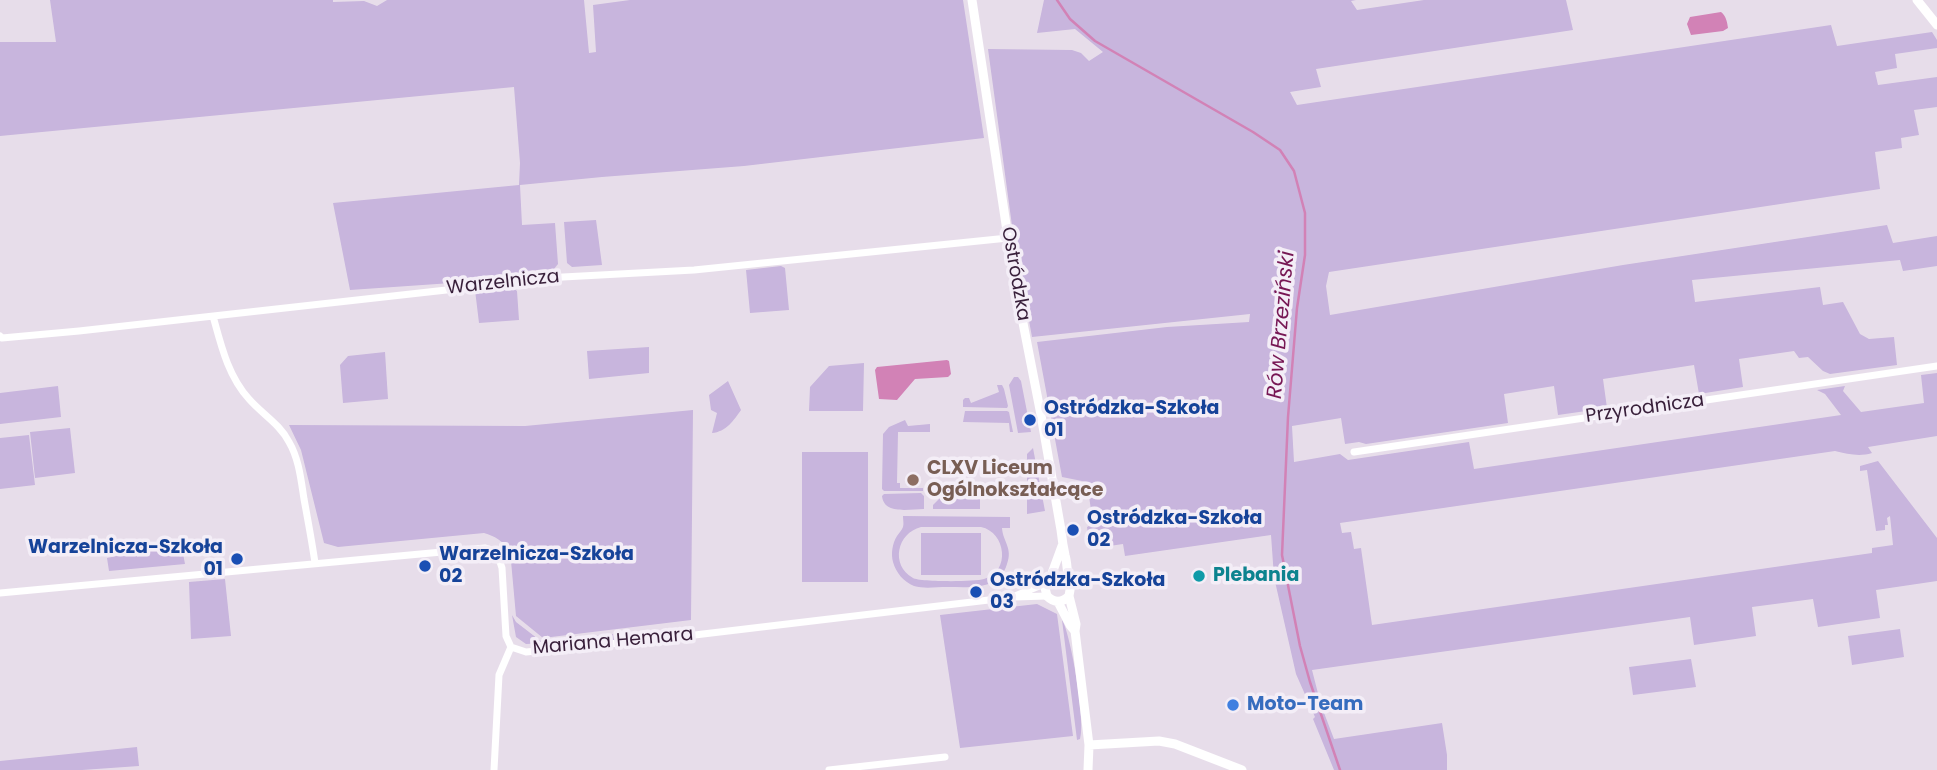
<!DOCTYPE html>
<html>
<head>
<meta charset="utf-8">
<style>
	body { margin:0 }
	canvas { display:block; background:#e7ddea }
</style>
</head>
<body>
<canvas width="1937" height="770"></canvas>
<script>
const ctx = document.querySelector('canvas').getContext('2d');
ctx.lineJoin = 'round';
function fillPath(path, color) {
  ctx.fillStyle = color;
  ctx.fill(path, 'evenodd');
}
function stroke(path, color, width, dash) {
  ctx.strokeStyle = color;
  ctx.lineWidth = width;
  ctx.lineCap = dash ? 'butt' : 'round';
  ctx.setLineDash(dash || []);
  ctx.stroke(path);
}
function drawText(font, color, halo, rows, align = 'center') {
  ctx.font = font + ' Poppins,sans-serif';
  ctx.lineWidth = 7;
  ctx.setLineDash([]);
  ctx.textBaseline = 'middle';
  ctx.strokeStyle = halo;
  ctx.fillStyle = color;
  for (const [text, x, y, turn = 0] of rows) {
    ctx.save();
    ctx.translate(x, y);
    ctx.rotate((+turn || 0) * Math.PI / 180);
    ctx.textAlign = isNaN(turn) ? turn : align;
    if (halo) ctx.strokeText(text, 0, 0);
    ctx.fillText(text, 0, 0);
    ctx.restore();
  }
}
const green = new Path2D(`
	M50 0H333V2L364 1 377 6 387 0H584L589 53 596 52 593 5 630 0H963L984 138 744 166 602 177 520 185 522 225 555 223 558 264 554 269 524 271V278L350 290 333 203 519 185 520 163 514 87 0 136V42H56Z
	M1044 0H1356L1351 1 1357 10 1424 0H1566L1573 30 1316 69 1321 87 1290 92 1297 105 1831 25 1837 46 1932 32 1937 40V48L1895 54 1897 68 1875 72 1878 85 1937 77V107L1914 110 1919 135 1901 138 1902 148 1875 152 1880 189 1329 272 1326 286 1330 315 1623 265 1887 225 1893 243 1937 236V266L1903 271 1900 260 1692 280 1695 302 1820 287 1823 305 1843 302 1860 334 1869 339 1894 337 1897 365 1830 374 1823 371 1808 357 1799 358 1794 351 1739 359 1743 387 1699 394 1694 365 1603 379 1607 408 1558 415 1554 386 1504 394 1508 423 1366 444 1359 442 1345 444 1341 418 1292 426 1294 462 1340 454 1348 460 1469 442 1474 469 1841 415 1825 394 1817 390 1845 386 1843 391 1861 412 1924 403 1921 375 1937 373V436L1868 447 1872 453C1859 457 1848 454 1835 451L1340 523 1342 533 1351 532 1354 549 1361 548 1372 625 1872 553V548L1893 545 1890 516 1887 518 1888 525H1885V530L1876 531 1867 470 1860 471V466L1878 461 1937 538V581L1876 590 1880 618 1818 627 1813 599 1752 607 1756 636 1694 645 1690 617 1312 670 1321 705 1334 739 1442 723 1447 755V770H1334L1313 719 1315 717 1296 674 1274 577 1271 535 1125 556 1123 544 1096 548 1095 536H1090L1088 534 1087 527 1093 524 1087 482 1062 477 1037 342 1167 327 1249 322 1250 314 1032 337 1013 233 988 49 1072 50 1081 53 1089 61 1103 52 1075 29 1037 33Z
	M596 220 602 265 572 267 567 263 564 222Z
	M781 266 785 268 789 310 750 313 746 270Z
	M513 288 517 291 519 320 479 323 475 290Z
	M649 347V373L589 379 587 351Z
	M385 352 388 399 343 403 340 365 348 356Z
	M864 363 863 411H809L810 387 829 366Z
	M1014 377H1018L1021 381 1031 432 1018 433 1009 385Z
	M728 381 741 410C734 420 726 432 712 433L717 413 711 410 709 395Z
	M997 385H1002L1004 389 1008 406 1007 408 963 407V400L965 398H969L971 403 999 392Z
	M58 386 61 417 0 424V393Z
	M693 410 691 620 543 638 516 616 510 550C502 541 495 536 484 533L338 547 324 543 301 450 289 425 525 426Z
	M965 411H1007L1009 412 1013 432H1010L1009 423 963 422Z
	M905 420 908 426 930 424V432H898L897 483H900V488H923V491H884L882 489 883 434 889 427Z
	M70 428 75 473 35 478 30 432Z
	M29 435 35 485 0 489V438Z
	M1033 448 1045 511 1027 514V454Z
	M802 452H868V582H802Z
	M949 489H980V509H933V505Z
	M921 493 924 496V509C909 509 884 515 882 496L884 494Z
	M903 516 1010 517V528H1002C1003 542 1013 548 1007 564 999 591 970 587 947 587 936 587 924 589 914 586 904 582 896 573 893 562 891 554 892 544 897 536 899 533 902 530 903 527 904 524 903 520 903 516ZM921 527H981C1006 532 1011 572 984 579 974 582 920 582 913 578 890 565 897 533 921 527Z
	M921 533H981V575H921Z
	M181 543 185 564 109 571 107 558 136 552 137 557 140 556V551Z
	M225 579 231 636 191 639 189 582Z
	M1037 604 1057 614 1073 736 960 748 940 615Z
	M512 615 516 622 542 642 613 634 614 640 526 644 516 637Z
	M1062 620C1071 634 1086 724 1080 739L1077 740Z
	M1900 629 1904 657 1852 665 1848 636Z
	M1691 659 1696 687 1633 695 1629 667Z
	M137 747 139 766 82 770H0V761Z`);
const water = new Path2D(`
	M1721 12C1726 16 1727 21 1728 28L1723 31 1691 35 1687 24 1690 17Z
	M947 360 949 361 951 374 948 377 915 379 897 400 879 399 875 370 877 367Z`);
const stream = new Path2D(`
	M1057 0 1070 19 1095 41 1253 132 1280 150 1294 171 1305 213V255L1297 308 1288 417 1282 555 1300 646 1310 682 1340 770`);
const minor = new Path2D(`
	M213 316C221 345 228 376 249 399 262 414 280 424 289 442 299 459 301 480 304 499 308 521 312 542 315 563
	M0 336 2 338 79 331 563 277 694 270 1008 238
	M1354 452 1937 366
	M0 593 485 548C495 550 499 558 502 568L506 636 511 647 526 652 661 639 1014 597 1047 596
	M1015 596 1044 584
	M494 770 499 675 511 647
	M829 770 945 757`);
const tertiary = new Path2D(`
	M972 0 1014 277 1041 415 1061 530C1062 539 1063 546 1065 555 1068 565 1066 574 1071 584L1069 596C1062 603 1054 603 1047 596L1044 584 1051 576 1062 546
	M1917 0 1937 25
	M1069 596 1076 624 1075 631 1089 745 1088 770
	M1058 602 1070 625 1075 631
	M1089 745 1159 741 1175 744 1242 770`);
const markers = [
	[1030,420,7,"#1a4fb4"],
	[913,480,7,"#8d6e63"],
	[1073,530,7,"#1a4fb4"],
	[237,559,7,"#1a4fb4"],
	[425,566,7,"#1a4fb4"],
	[1199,576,7,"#0f9aa8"],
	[976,592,7,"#1a4fb4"],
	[1233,705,7,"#3f7fe0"]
];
const streetNames = [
	["Ostródzka",1015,274,80],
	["Warzelnicza",503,283,-6],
	["Przyrodnicza",1645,409,-8],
	["Mariana Hemara",613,642,-5]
];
const transitNames = [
	["Ostródzka-Szkoła",1044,409],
	["01",1044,431],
	["Ostródzka-Szkoła",1087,519],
	["02",1087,541],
	["Warzelnicza-Szkoła",223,548,"right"],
	["01",223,570,"right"],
	["Warzelnicza-Szkoła",439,555],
	["02",439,577],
	["Ostródzka-Szkoła",990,581],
	["03",990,603]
];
const educationNames = [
	["CLXV Liceum",927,469],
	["Ogólnokształcące",927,491]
];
const cultureNames = [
	["Plebania",1213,576]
];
const shopNames = [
	["Moto-Team",1247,705]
];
const waterNames = [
	["Rów Brzeziński",1282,325,-85]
];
fillPath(green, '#c8b5dd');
fillPath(water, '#d282b6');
stroke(stream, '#d282b6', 2.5);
stroke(minor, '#fff', 7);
stroke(tertiary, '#fff', 9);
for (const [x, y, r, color] of markers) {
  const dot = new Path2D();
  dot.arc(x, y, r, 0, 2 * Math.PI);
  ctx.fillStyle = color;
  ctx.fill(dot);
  stroke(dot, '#f4eef7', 2.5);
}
drawText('19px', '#381f3a', '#f4eef7', streetNames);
drawText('bold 19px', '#164399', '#f4eef7', transitNames, 'left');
drawText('bold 19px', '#785e54', '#f4eef7', educationNames, 'left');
drawText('bold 19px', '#0d838f', '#f4eef7', cultureNames, 'left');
drawText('bold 19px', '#366cbe', '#f4eef7', shopNames, 'left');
drawText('italic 21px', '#771754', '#f4eef7', waterNames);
</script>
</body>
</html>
